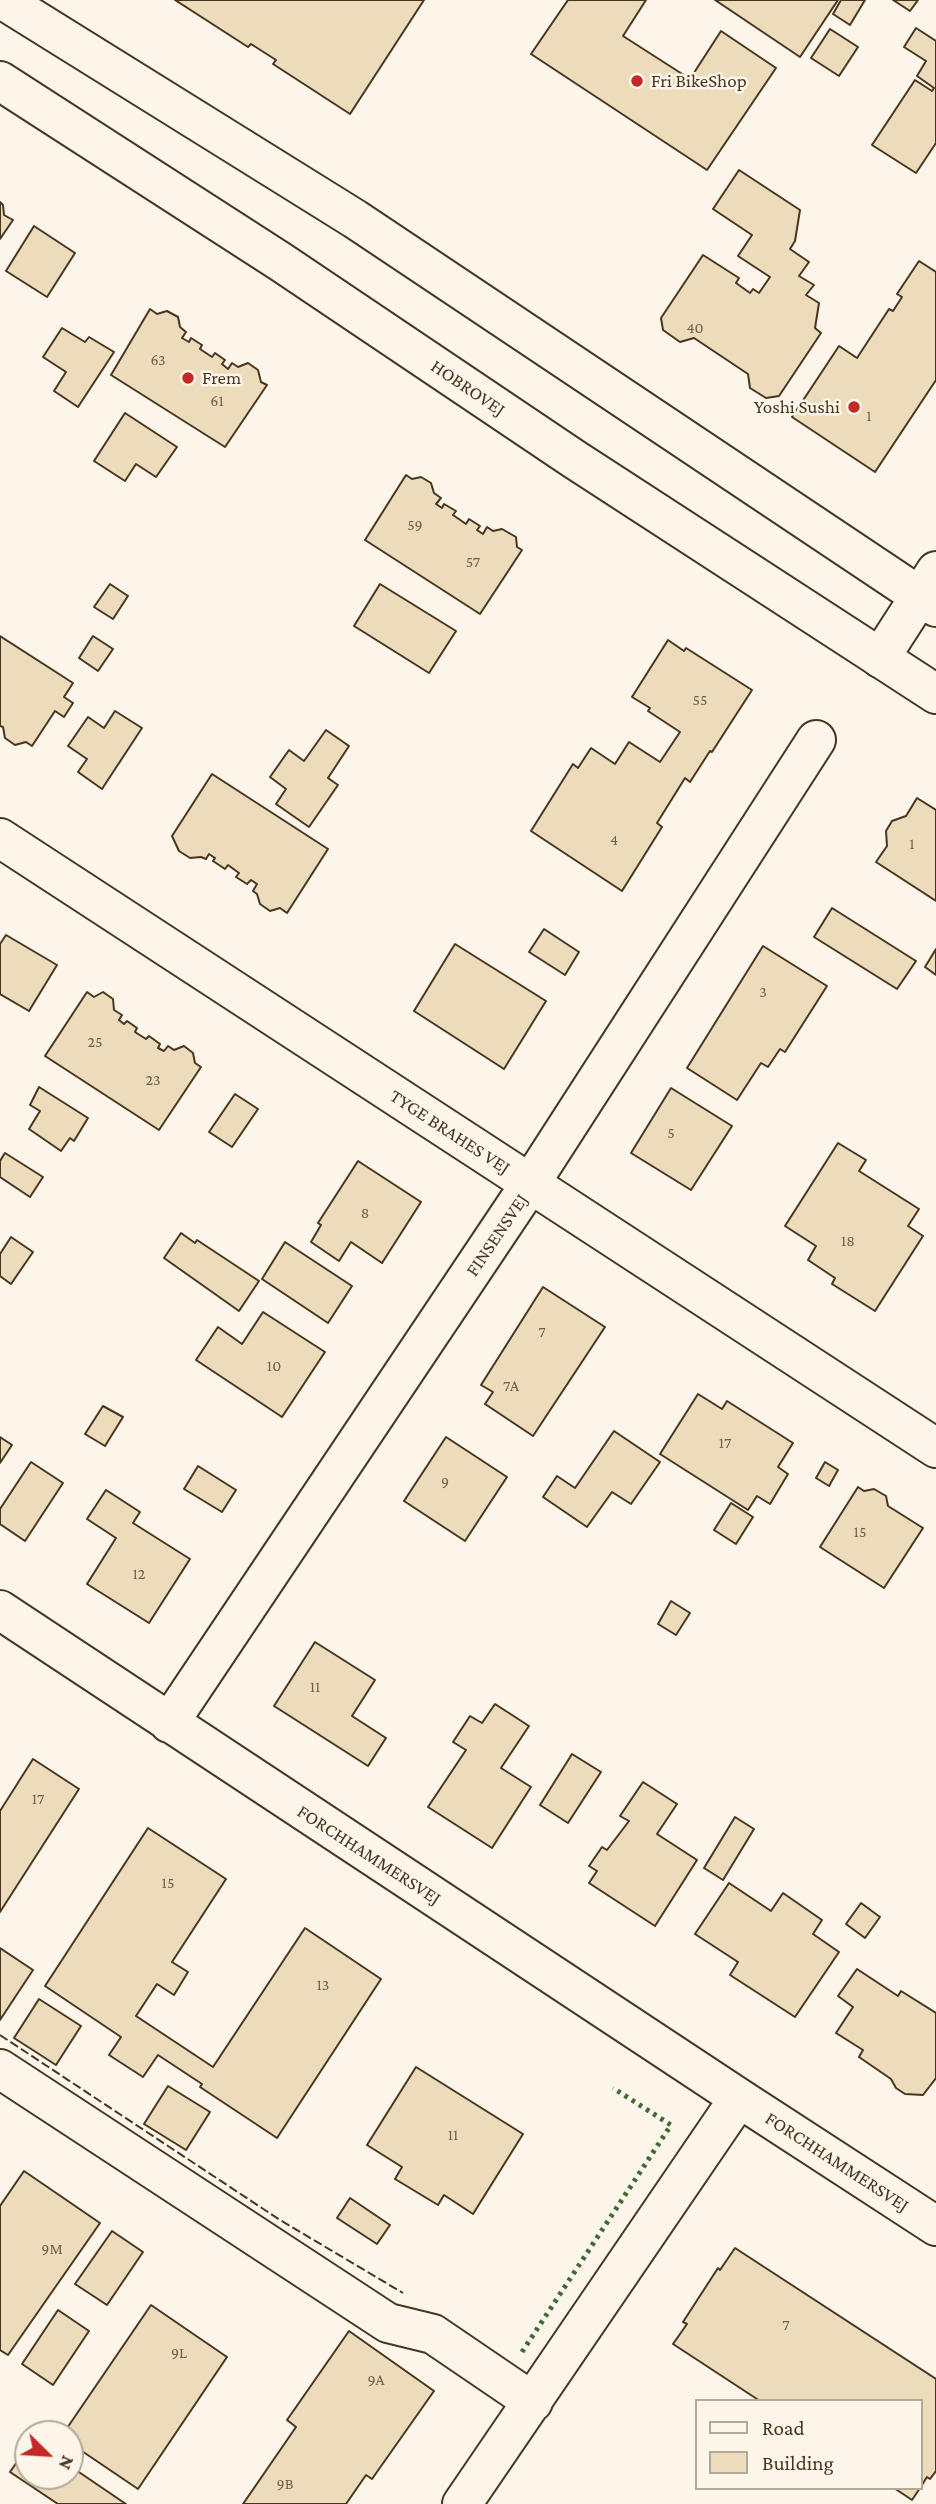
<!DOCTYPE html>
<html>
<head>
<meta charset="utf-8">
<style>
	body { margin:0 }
	#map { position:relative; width:936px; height:2504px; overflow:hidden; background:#fbf6e9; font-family:"Crimson Pro",serif }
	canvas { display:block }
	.legend { position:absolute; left:695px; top:2399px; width:228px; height:91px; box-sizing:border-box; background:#fbf6e9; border:2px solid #b4a999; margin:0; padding:9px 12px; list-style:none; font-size:21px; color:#4a3520 }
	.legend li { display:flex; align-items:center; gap:14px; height:35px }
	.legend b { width:35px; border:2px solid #b4a999 }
	.north { position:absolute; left:14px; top:2420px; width:70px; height:70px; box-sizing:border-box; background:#fbf6e9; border:2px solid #b4a999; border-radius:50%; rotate:114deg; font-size:19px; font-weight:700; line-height:28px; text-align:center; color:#4a3520 }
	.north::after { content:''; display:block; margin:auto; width:24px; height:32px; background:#c62828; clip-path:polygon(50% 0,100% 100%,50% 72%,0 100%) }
</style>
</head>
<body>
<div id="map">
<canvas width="936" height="2504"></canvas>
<ul class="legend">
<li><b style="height:9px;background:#fbf6e9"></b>Road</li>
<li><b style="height:19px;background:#ecdcbc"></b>Building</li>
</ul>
<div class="north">N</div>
</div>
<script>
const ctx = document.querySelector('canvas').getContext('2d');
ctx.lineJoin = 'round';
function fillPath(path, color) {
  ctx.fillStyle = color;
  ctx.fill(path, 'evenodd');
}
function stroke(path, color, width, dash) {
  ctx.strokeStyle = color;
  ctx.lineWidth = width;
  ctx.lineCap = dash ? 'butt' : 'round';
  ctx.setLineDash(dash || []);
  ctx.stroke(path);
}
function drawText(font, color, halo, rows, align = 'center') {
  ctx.font = font + ' "Crimson Pro",serif';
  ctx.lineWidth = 5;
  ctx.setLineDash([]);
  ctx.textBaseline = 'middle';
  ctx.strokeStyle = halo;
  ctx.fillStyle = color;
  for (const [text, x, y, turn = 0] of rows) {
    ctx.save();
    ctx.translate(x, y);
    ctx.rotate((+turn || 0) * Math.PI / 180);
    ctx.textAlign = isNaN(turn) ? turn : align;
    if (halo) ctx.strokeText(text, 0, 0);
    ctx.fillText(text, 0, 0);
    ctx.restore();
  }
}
const building = new Path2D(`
	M175 0H424L350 114 273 64 276 60 251 44 248 47Z
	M568 0H646L623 36 690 79 721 31 776 68 707 170 531 54Z
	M715 0H838L800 57Z
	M841 0H865L850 25 833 14Z
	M893 0H918L910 11Z
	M916 28 936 41V143L916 173 872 145 915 80 932 91 934 88 917 76 926 61 904 47Z
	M830 29 858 47 839 76 811 58Z
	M739 170 800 210 795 241 790 249 809 262 799 276 814 285 806 295 819 303 815 328 821 333 779 396 766 398 750 388 748 374 694 338 680 342 663 330 661 318 703 255 739 278 736 283 750 293 753 289 759 293 770 277 738 256 752 235 713 209Z
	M0 202 3 205 4 215 13 220 0 239Z
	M34 226 75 253 47 297 6 271Z
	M919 261 936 272V380L875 472 792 417 839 346 857 358 889 309 893 311 902 297 897 294Z
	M150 309 157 314 167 311 178 317 180 327 186 332 182 338 189 342 191 338 202 345 200 349 212 357 215 353 225 360 222 364 228 369 232 363 238 367 248 363 258 370 261 382 267 385 225 447 111 375Z
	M62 328 85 342 89 337 114 352 78 407 54 391 66 372 43 357Z
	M125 413 177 447 156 477 136 464 125 481 94 461Z
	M406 475 412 479 421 477 431 483 434 493 441 498 436 504 442 508 444 504 456 511 453 515 466 524 469 519 480 526 477 530 483 534 487 527 493 531 502 529 516 537 517 547 522 550 480 614 365 540Z
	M110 584 128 596 113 619 94 607Z
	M380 584 456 631 429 673 354 626Z
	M0 636 73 683 64 697 73 703 64 717 55 711 32 746 26 742 15 745 5 738 3 727 0 726Z
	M93 636 113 649 98 671 79 658Z
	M668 640 684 651 686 648 752 690 712 752 710 751 690 782 685 778 657 823 662 827 622 891 531 831 573 764 578 768 591 748 615 764 629 742 660 762 680 732 648 711 650 708 632 697Z
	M115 711 142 728 102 789 78 772 87 759 68 746 88 717 104 728Z
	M326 730 349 746 328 778 338 785 309 827 276 804 286 789 270 777 289 750 304 761Z
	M212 774 328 849 287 913 280 908 270 911 260 904 257 894 253 891 257 884 251 880 247 884 236 877 239 873 228 865 225 869 213 861 215 858 209 854 206 859 201 857 190 858 179 851 172 836Z
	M917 798 936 810V901L876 862 887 846 886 831 892 821 906 816Z
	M832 908 916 961 897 989 814 937Z
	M544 929 579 952 565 975 529 952Z
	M6 935 57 965 29 1011 0 994V944Z
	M455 944 546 1001 504 1069 414 1011Z
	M763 946 827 986 785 1052 780 1049 768 1067 761 1063 737 1100 687 1068Z
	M936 949V975L925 967Z
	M87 992 94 997 103 992 113 999 114 1010 122 1015 119 1020 124 1024 127 1021 137 1028 135 1032 146 1039 149 1036 160 1044 158 1048 164 1051 168 1046 174 1050 184 1046 193 1053 195 1063 201 1067 159 1130 45 1056Z
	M39 1087 88 1118 74 1141 70 1138 61 1151 29 1129 40 1111 30 1105Z
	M671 1088 732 1126 691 1190 631 1153Z
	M235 1094 258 1109 232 1147 209 1132Z
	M838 1143 866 1160 859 1171 919 1209 908 1226 923 1236 875 1311 832 1284 835 1278 808 1260 816 1246 785 1226Z
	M5 1153 43 1177 30 1197 0 1177V1161Z
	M358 1161 421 1202 382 1263 351 1242 339 1261 311 1242 321 1225 318 1223Z
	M181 1233 195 1243 197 1240 259 1281 239 1311 164 1258Z
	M11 1237 33 1252 11 1284 0 1276V1254Z
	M285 1242 352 1286 328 1323 262 1279Z
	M543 1287 605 1327 533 1436 485 1404 493 1392 481 1385Z
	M263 1312 325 1352 282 1417 196 1360 218 1327 242 1344Z
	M698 1394 722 1409 727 1401 793 1443 778 1467 788 1474 770 1504 757 1496 748 1510 660 1454Z
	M103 1406 123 1417 105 1446 85 1434Z
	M614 1431 660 1462 631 1504 612 1492 587 1527 543 1497 557 1476 575 1488Z
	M0 1437 12 1445 0 1463Z
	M446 1437 507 1477 465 1541 404 1501Z
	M31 1462 63 1483 25 1541 0 1524V1509Z
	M825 1462 838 1470 829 1486 816 1478Z
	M198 1466 236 1490 222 1512 184 1489Z
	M858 1487 864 1491 874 1489 886 1496 888 1506 923 1528 884 1588 820 1547Z
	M106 1490 140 1512 133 1523 190 1559 149 1623 87 1584 116 1538 87 1519Z
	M731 1503 753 1517 736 1544 714 1530Z
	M671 1601 690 1613 676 1635 658 1624Z
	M315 1642 375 1680 352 1716 386 1738 368 1766 274 1706Z
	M495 1704 529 1726 501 1768 531 1787 492 1848 428 1807 466 1750 453 1742 470 1716 482 1723Z
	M572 1754 601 1772 568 1823 540 1805Z
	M33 1759 79 1789 0 1912V1811Z
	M643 1782 677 1804 657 1834 697 1860 655 1926 589 1883 597 1871 589 1866 602 1847 607 1850 629 1821 620 1816Z
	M735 1817 754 1829 723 1880 704 1868Z
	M148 1828 226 1879 172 1962 188 1972 174 1995 157 1984 136 2016 213 2067 305 1928 381 1979 277 2138 200 2087 202 2084 158 2055 143 2077 109 2055 121 2037 45 1986Z
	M729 1883 771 1911 783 1893 822 1920 813 1934 839 1952 795 2017 730 1975 738 1962 695 1934Z
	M861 1903 880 1917 865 1938 846 1924Z
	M0 1948 33 1970 0 2020Z
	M857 1969 898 1996 901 1991 936 2013V2078L923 2095 905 2094 896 2088 891 2079 859 2057 863 2050 836 2033 853 2007 838 1996Z
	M39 1999 81 2026 56 2065 14 2038Z
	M416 2067 523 2134 473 2214 444 2195 438 2205 395 2179 402 2167 367 2145Z
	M168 2086 210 2112 186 2150 144 2124Z
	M24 2171 100 2223 8 2355 0 2350V2206Z
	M350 2198 390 2225 377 2244 337 2218Z
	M112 2231 143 2252 107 2305 75 2284Z
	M735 2248 936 2379V2471L930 2479 927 2477 920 2488V2401H760L673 2344 687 2324 683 2322 718 2268 720 2270Z
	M151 2305 227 2357 138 2489 70 2443V2434H63Z
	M58 2310 89 2331 53 2385 22 2364Z
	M349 2331 434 2391 372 2479 366 2475 346 2504H243L296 2427 287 2420Z
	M28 2446V2476H70V2466L126 2504H58L10 2472Z
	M894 2488H920L912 2500Z`);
const street = new Path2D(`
	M880 658 936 571
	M0 838 936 1448
	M0 1610 739 2098 936 2226
	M169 1723 530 1184 816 740
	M0 2069 388 2323 433 2334 533 2402
	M462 2504 739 2098`);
const secondary = new Path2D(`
	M3 0 355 219 936 607
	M0 81 281 262 574 459 936 694`);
const hedge = new Path2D(`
	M522 2352 671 2125 613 2088`);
const fence = new Path2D(`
	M0 2035 280 2220 403 2293`);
const markers = [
	[637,81,7,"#c62828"],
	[188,378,7,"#c62828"],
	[854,407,7,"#c62828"]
];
const numberNames = [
	["40",695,328],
	["63",158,360],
	["61",217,401],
	["1",869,416],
	["59",415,525],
	["57",473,562],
	["55",700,700],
	["4",614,840],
	["1",912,844],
	["3",763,992],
	["25",95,1042],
	["23",153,1080],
	["5",671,1133],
	["8",365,1213],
	["18",848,1241],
	["7",542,1332],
	["10",274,1366],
	["7A",511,1386],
	["17",725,1443],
	["9",445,1482],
	["15",860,1532],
	["12",139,1574],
	["11",315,1687],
	["17",38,1799],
	["15",168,1883],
	["13",323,1985],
	["11",453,2135],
	["9M",52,2249],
	["7",786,2325],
	["9L",179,2353],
	["9A",376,2380],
	["9B",285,2484]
];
const poiNames = [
	["Fri BikeShop",651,81],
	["Frem",202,378],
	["Yoshi Sushi",840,407,"right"]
];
const streetNames = [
	["HOBROVEJ",468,388,34],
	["TYGE BRAHES VEJ",450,1132,33],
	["FINSENSVEJ",497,1235,-56],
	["FORCHHAMMERSVEJ",369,1855,33],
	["FORCHHAMMERSVEJ",837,2162,33]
];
fillPath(building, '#ecdcbc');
stroke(building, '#4a3520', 2);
stroke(street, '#4a3520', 42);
stroke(secondary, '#4a3520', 42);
stroke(street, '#fbf6e9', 38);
stroke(secondary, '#fbf6e9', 38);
stroke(hedge, '#436837', 5, [3.5, 5]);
stroke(fence, '#4a3520', 2, [9, 3.5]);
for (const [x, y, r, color] of markers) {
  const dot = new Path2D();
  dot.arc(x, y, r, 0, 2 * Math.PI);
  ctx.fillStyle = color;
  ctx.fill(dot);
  stroke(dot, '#fbf6e9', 2.5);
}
drawText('16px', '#725f47', null, numberNames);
drawText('19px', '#4a3520', '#fbf6e9', poiNames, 'left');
drawText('19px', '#4a3520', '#fbf6e9', streetNames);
</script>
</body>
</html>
